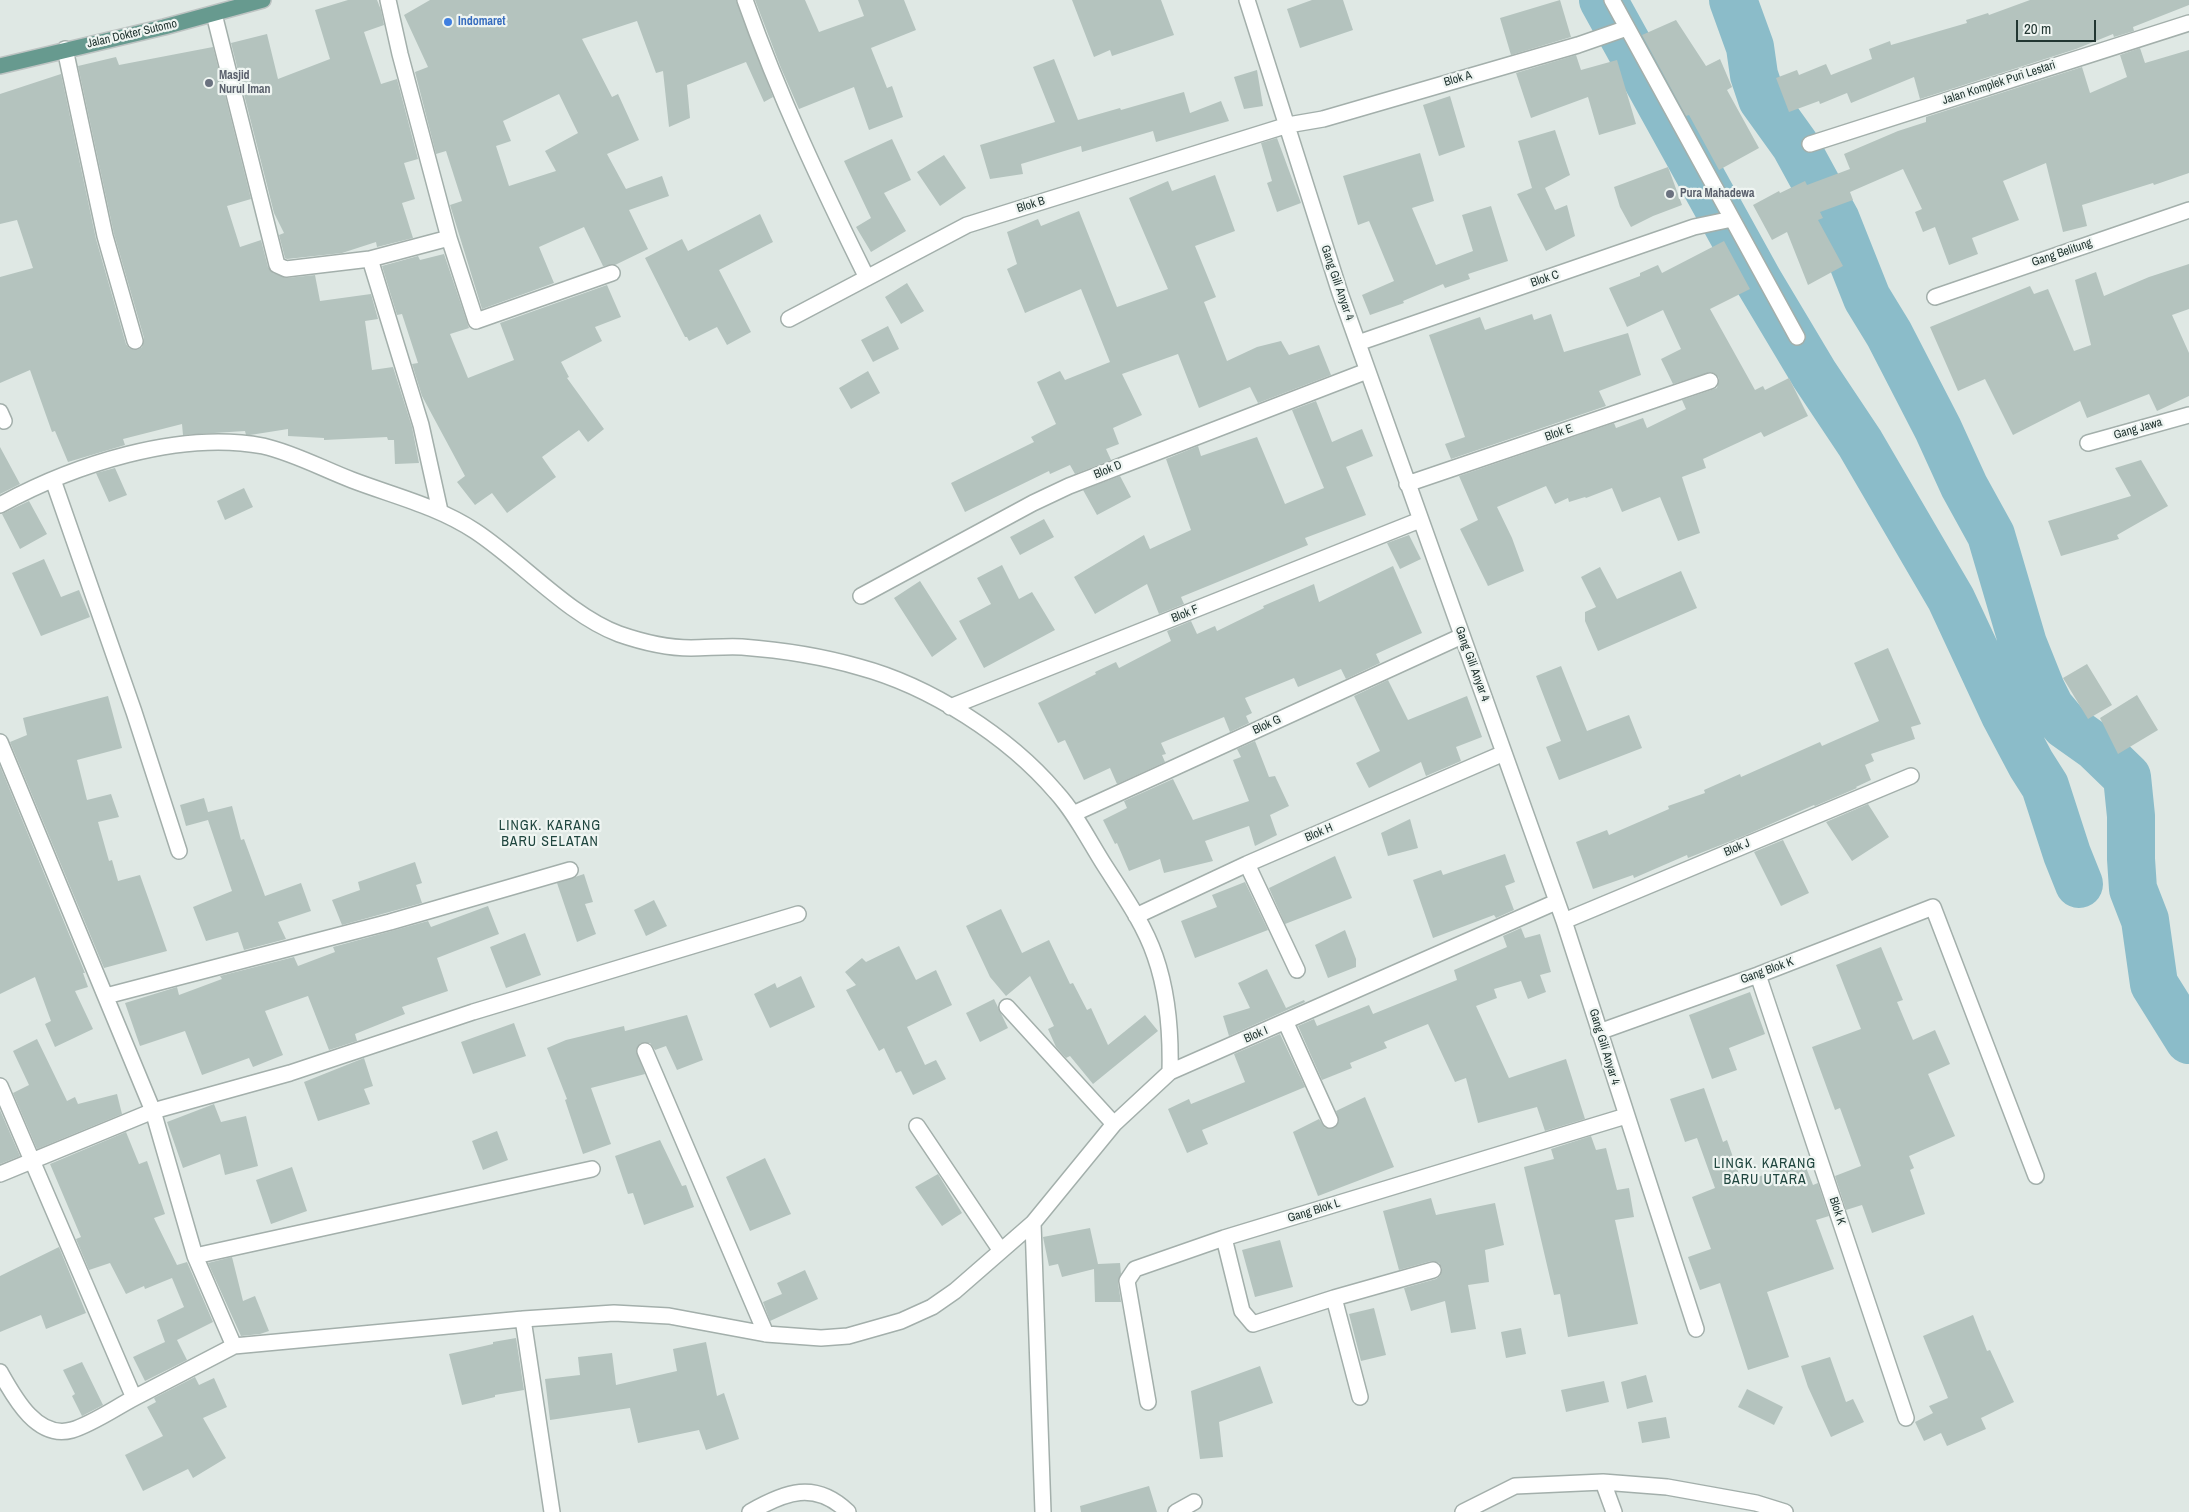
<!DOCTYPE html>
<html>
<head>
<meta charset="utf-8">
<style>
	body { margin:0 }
	#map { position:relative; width:2189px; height:1512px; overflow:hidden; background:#dfe8e4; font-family:"Archivo Narrow",sans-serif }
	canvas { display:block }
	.scale { position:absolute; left:2016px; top:20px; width:80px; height:22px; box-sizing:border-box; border:2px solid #223632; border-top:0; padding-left:6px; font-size:15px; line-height:18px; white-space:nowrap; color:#223632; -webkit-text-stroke:4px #eff5f2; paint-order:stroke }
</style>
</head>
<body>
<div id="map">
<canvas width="2189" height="1512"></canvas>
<div class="scale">20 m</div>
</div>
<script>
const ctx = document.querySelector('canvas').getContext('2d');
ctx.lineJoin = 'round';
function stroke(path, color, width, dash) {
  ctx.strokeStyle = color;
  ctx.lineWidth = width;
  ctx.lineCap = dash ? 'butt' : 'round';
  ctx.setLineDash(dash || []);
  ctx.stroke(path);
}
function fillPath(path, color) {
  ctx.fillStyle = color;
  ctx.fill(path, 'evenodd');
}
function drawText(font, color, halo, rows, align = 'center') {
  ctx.font = font + ' "Archivo Narrow",sans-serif';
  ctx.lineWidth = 4.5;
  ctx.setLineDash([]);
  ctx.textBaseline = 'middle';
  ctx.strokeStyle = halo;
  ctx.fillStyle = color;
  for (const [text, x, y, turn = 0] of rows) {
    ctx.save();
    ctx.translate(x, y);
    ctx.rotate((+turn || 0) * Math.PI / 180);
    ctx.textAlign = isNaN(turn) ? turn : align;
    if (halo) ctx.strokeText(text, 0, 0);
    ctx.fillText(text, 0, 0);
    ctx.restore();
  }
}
const river = new Path2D(`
	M1603 0 1759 282 1814 374 1860 443 1951 599 2005 715 2031 764 2045 786 2067 854 2079 884
	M1733 0 1750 47 1754 75 1762 99 1795 145 1836 220 1867 298 1889 334 1938 429 1964 486 1991 535 2023 644 2041 689 2050 707 2065 725 2096 747 2127 777 2131 816V859L2133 889 2145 920 2154 984 2189 1040`);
const building = new Path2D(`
	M348 0H377L381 10 384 25 364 32 381 84 397 79 418 159 404 163 415 199 402 203 413 238 377 247 376 242 342 253 287 259 285 258 279 235 284 233 274 213 231 43 267 34 278 79 330 59 315 10Z
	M430 0H736L773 97 764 102 746 62 687 85 690 118 669 127 663 71 656 73 637 21 582 39 612 97 618 94 639 140 607 154 626 189 662 176 669 196 629 210 648 249 615 265 603 266 584 227 539 247 554 283 482 309 450 205 462 201 446 151 436 154 415 72 428 67 404 15ZM559 94 578 133 545 151 556 171 509 186 496 146 511 141 503 121Z
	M755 0H805L819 32 864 16 858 0H904L916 30 871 48 887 88 892 86 903 117 869 130 854 87 799 109 781 68Z
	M1072 0H1161L1174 35 1112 56 1110 50 1094 57Z
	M1312 0H1343L1353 30 1300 48 1287 9Z
	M1560 0 1571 37 1511 55 1500 18Z
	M2030 0H2189V5L2133 27 2134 31 2114 37 2113 34 2076 49 1920 99 1914 77 1851 103 1847 93 1820 104 1819 101 1789 112 1776 78 1797 70 1799 75 1826 64 1831 75 1872 59 1869 49 1890 41 1891 45 1967 23 1966 20 1988 13 1989 15Z
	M1676 20 1706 66 1720 59 1732 87 1727 90 1759 148 1719 170 1689 115 1686 116 1642 35Z
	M213 47 251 199 227 206 240 247 261 240 268 267 273 273 287 278 315 275 320 301 371 294 378 319 365 321 372 370 393 367 412 427 419 463 395 464 394 440H388L387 437 324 440V438L288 436V429L250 435H246L245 431 183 435 182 424 123 439 125 445 68 462 55 431 52 432 30 370 0 383V277L33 268 17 220 0 224V94L61 74 96 239 126 344 129 348 137 350 142 347 144 338 114 234 78 66 116 57 119 65Z
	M2140 48 2145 63 2189 50V173L2154 185 2153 183 2082 205 2087 226 2063 232 2046 163 2003 181 2019 220 1972 238 1978 254 1949 265 1935 227 1923 232 1915 212 1922 209 1903 169 1850 192 1853 200 1820 212 1823 218 1818 220 1843 266 1808 285 1787 232 1772 240 1753 205 1779 191 1780 193 1805 181 1807 185 1850 169 1844 154 1898 131 1926 122V117L2082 67 2090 93 2127 77 2120 55Z
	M1576 55 1581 70 1617 60 1636 124 1599 135 1588 97 1531 118 1516 73Z
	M1054 59 1078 120 1120 108 1121 110 1184 92 1190 113 1221 101 1229 121 1156 142 1153 131 1082 152 1081 146 1021 164 1023 174 990 179 980 145 1055 122 1033 67Z
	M1257 70 1263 106 1244 109 1234 77Z
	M1450 96 1465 147 1439 156 1423 105Z
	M1555 130 1570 175 1545 188 1555 210 1567 205 1575 236 1546 251 1517 194 1532 188 1518 141Z
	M1277 138 1301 203 1277 212 1267 183 1272 181 1261 143Z
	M892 139 911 180 884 193 906 231 871 252 856 227 871 218 844 161Z
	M1420 153 1434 201 1412 208 1436 265 1473 251 1462 215 1491 206 1508 261 1468 274 1470 279 1445 288 1443 284 1403 301 1404 303 1370 315 1362 295 1394 281 1369 221 1358 225 1343 176Z
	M944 155 966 188 940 206 917 172Z
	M1668 167 1682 205 1653 216 1631 227 1620 207 1614 187Z
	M1215 175 1235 231 1195 246 1216 297 1204 302 1227 361 1257 347 1281 341 1289 355 1319 345 1331 375 1258 403 1250 387 1199 408 1178 354 1122 374 1142 415 1113 428 1119 444 1106 449 1111 460 1075 474 1070 465 1050 474 1049 471 965 512 951 483 1034 442 1031 437 1056 424 1037 382 1060 371 1065 380 1110 362 1081 289 1025 313 1007 269 1017 264 1007 232 1038 219 1041 226 1079 211 1117 307 1168 289 1129 198 1168 181 1172 191Z
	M760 214 773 242 719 270 751 332 727 345 717 327 689 341 687 337H685L645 258 682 239 688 251Z
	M1724 241 1750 289 1710 309 1755 390 1763 386 1765 390 1789 378 1808 416 1764 437 1761 432 1703 459 1706 468 1682 477 1700 533 1678 541 1660 497 1622 512 1612 488 1586 498 1585 497 1569 502 1568 498 1555 504 1546 486 1497 507 1512 538 1524 571 1488 586 1460 529 1478 520 1459 476 1614 423 1616 428 1643 418 1647 428 1686 409 1682 400 1717 388 1719 378 1711 372 1673 384 1661 359 1681 349 1663 310 1627 327 1609 288 1640 276V273L1658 265 1662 273Z
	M444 254 469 328 450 334 468 378 514 360 500 323 607 285 621 317 595 327 602 341 561 362 569 377 567 378 604 429 588 442 579 430 542 457 556 477 507 513 492 493 475 505 457 482 465 476 422 396 412 364 418 363 402 314 397 315 382 266 418 256 420 260Z
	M2189 264V309L2172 315 2189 353V396L2157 411 2149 394 2087 418 2080 401 2013 435 1985 379 1958 391 1930 327 2030 286 2034 294 2048 289 2074 351 2091 345 2075 280 2096 272 2104 296 2149 277Z
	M907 283 924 311 901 324 885 297Z
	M1532 314 1534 320 1551 314 1564 352 1628 333 1641 375 1599 391 1606 406 1451 459 1445 444 1465 437 1429 335 1480 317 1485 330Z
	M888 326 899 349 873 362 861 340Z
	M868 371 880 393 851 409 839 388Z
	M1316 401 1332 442 1362 429 1373 456 1346 467 1366 515 1305 538 1308 545 1181 597 1184 604 1159 614 1147 584 1095 614 1074 577 1144 535 1150 549 1191 530 1166 459 1198 446 1201 456 1257 437 1285 504 1324 488 1292 410Z
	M0 447 20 484 0 494Z
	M2141 460 2168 506 2117 535 2119 539 2061 556 2048 521 2131 496 2115 468Z
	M115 468 127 495 109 502 96 473Z
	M1120 476 1131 497 1097 515 1083 490Z
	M244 488 253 507 225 520 217 501Z
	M29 501 47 534 20 549 2 514Z
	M1044 519 1054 537 1020 555 1010 537Z
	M1409 535 1421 559 1400 569 1387 543Z
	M44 559 61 597 79 590 90 617 41 636 12 573Z
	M1002 565 1019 599 1032 592 1055 630 984 668 959 621 991 604 977 578Z
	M1393 566 1422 633 1376 654 1380 663 1346 679 1341 669 1298 687 1294 678 1245 698 1252 713 1246 716 1249 723 1230 732 1224 717 1161 743 1166 754 1162 755 1165 762 1117 784 1110 768 1084 780 1065 740 1058 743 1038 703 1096 674 1095 672 1116 662 1119 668 1171 641 1167 631 1191 621 1197 634 1215 626 1217 631 1264 608 1263 606 1314 584 1319 602Z
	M1600 567 1617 599 1681 571 1697 608 1598 651 1585 621V612L1596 607 1581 577Z
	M920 581 957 639 932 657 894 598Z
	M1888 648 1921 724 1911 727 1915 739 1871 754 1874 761 1865 765 1871 780 1856 787 1857 788 1815 806 1814 805 1746 835 1688 858 1687 855 1634 878 1633 875 1593 889 1576 842 1607 830 1609 835 1669 809 1668 806 1705 793 1704 790 1740 774 1741 777 1820 742 1822 746 1879 721 1854 663Z
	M2087 664 2112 705 2088 719 2063 678Z
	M1561 666 1587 731 1629 715 1642 748 1559 780 1546 747 1561 741 1536 676Z
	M1388 680 1408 720 1467 696 1482 737 1456 747 1461 761 1426 776 1421 762 1369 788 1356 763 1380 751 1354 696Z
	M2137 695 2158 730 2118 754 2100 718Z
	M108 696 122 748 77 760 87 800 111 794 119 817 98 822 109 861 112 860 118 881 140 875 167 951 104 968 10 742 27 735 23 718Z
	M1255 741 1269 777 1275 776 1289 806 1270 815 1277 835 1255 846 1249 826 1205 841 1213 861 1164 873 1160 859 1129 871 1117 843 1115 844 1103 820 1127 808 1124 801 1173 779 1193 820 1249 801 1233 760 1241 757 1237 749Z
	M0 766 85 973H83L88 987 75 991 93 1029 55 1047 45 1024 51 1021 35 977 0 994Z
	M204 798 208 812 232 806 241 840 244 839 265 896 301 883 311 911 278 922 286 939 244 950 238 932 206 941 193 907 232 891 208 820 186 826 180 805Z
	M1868 804 1889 837 1852 861 1826 822Z
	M1410 819 1418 848 1388 856 1381 833Z
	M1783 840 1809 893 1781 906 1754 852Z
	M1505 854 1515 882 1505 886 1514 910 1496 918 1494 915 1433 938 1413 880 1441 870 1443 875Z
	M1335 856 1352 898 1285 924 1269 888Z
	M415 862 422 883 416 885 422 903 342 925 332 900 360 890 358 882Z
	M584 874 593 902 585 904 596 934 577 942 557 883Z
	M1245 882 1268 930 1195 958 1181 921 1217 907 1212 895Z
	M654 900 667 926 646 936 634 910Z
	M488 906 499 934 437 958 448 991 402 1007 405 1014 355 1034 357 1041 329 1050 308 996 265 1011 283 1055 253 1067 249 1058 202 1075 185 1031 140 1046 125 1003 177 987 179 995 222 979 220 976 294 957 298 966 335 952 333 947 428 921 431 927Z
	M1001 909 1022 953 1049 940 1070 984 1073 983 1087 1010 1091 1008 1108 1045 1145 1015 1158 1031 1093 1084 1070 1056 1066 1058 1056 1047 1048 1029 1054 1026 1030 976 1006 996 990 977 966 926Z
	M1521 928 1525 938 1540 934 1551 972 1540 975 1546 992 1528 999 1521 981 1494 989 1497 998 1476 1006 1509 1078 1566 1059 1585 1119 1545 1131 1537 1107 1478 1123 1466 1078 1455 1082 1428 1024 1384 1042 1387 1048 1350 1063 1352 1068 1322 1080 1298 1026 1314 1019 1317 1026 1369 1005 1373 1014 1457 980 1454 970 1507 947 1503 936Z
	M1345 930 1356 959V967L1328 978 1315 945Z
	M525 933 541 975 506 988 490 947Z
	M899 946 916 980 936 970 952 1005 907 1027 925 1065 936 1060 946 1079 913 1095 901 1071 896 1073 884 1048 879 1051 846 990 856 985 845 972 862 958 866 962Z
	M1881 947 1903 1000 1897 1002 1913 1040 1935 1030 1950 1064 1928 1074 1955 1136 1909 1156 1914 1168 1910 1170 1925 1214 1872 1233 1862 1205 1846 1210 1835 1176 1861 1166 1840 1108 1835 1110 1812 1047 1861 1029 1836 965Z
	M1267 969 1286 1008 1304 1000 1305 1002 1229 1036 1223 1016 1250 1008 1238 983Z
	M801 976 815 1007 770 1028 754 994 775 983 777 988Z
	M1750 992 1765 1034 1729 1048 1737 1070 1712 1079 1689 1015Z
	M994 999 1008 1028 980 1042 966 1013Z
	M687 1015 703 1060 677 1070 666 1046 655 1050 650 1043H641L636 1050 645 1074 591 1088 611 1144 583 1154 565 1100 567 1099 547 1048 566 1040 624 1026 625 1031Z
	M514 1023 526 1056 473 1074 461 1042Z
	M1280 1034 1305 1087 1202 1130 1208 1144 1187 1153 1168 1109 1189 1099 1191 1104 1245 1082 1234 1054Z
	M37 1039 67 1101 75 1097 78 1104 117 1094 122 1114 37 1149 13 1093 29 1085 13 1051Z
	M364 1058 373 1086 364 1089 370 1104 318 1121 304 1082Z
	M1704 1088 1723 1142 1727 1140 1742 1183 1803 1160 1813 1185 1818 1183 1829 1216 1816 1220 1834 1269 1767 1292 1789 1357 1748 1370 1720 1283 1700 1290 1688 1257 1711 1249 1692 1197 1715 1188 1697 1138 1685 1142 1670 1099Z
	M1365 1097 1394 1167 1318 1196 1293 1132 1319 1119 1325 1128H1334L1339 1121 1336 1111Z
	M214 1104 221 1122 246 1116 258 1166 225 1175 220 1154 183 1168 167 1122Z
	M0 1110 20 1156 0 1164Z
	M497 1131 508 1160 483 1170 472 1141Z
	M126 1132 139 1164 147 1161 165 1214 154 1218 177 1265 187 1262 213 1322 177 1340 187 1360 145 1381 133 1357 165 1342 157 1320 184 1307 172 1278 145 1289 144 1286 126 1294 110 1263 89 1270 76 1239 81 1237 50 1164Z
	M1591 1136 1596 1150 1606 1148 1617 1190 1629 1188 1634 1217 1615 1220 1638 1324 1568 1337 1560 1294 1554 1295 1524 1167 1554 1159 1551 1149Z
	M660 1140 682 1186 686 1185 694 1207 644 1225 633 1193 628 1194 615 1156Z
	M765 1158 791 1214 750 1231 726 1177Z
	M292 1167 307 1211 271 1224 256 1180Z
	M938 1174 962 1213 942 1226 915 1187Z
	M1431 1198 1436 1215 1495 1203 1504 1245 1485 1250 1489 1282 1468 1285 1476 1329 1451 1333 1445 1301 1411 1311 1404 1288 1436 1279 1440 1276 1442 1268 1439 1263 1431 1261 1399 1270 1383 1211Z
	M1090 1228 1098 1264 1120 1263 1121 1274 1118 1283 1121 1302H1095L1094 1269 1062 1277 1058 1264 1049 1266 1043 1237Z
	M1280 1240 1293 1287 1255 1297 1242 1250Z
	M59 1247 86 1313 46 1329 41 1315 0 1332V1276Z
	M232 1257 243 1301 255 1296 269 1331 260 1334 241 1336 208 1263Z
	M805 1270 818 1299 770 1321 763 1302 782 1294 777 1283Z
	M1374 1308 1386 1355 1361 1361 1349 1314Z
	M1973 1315 1987 1351 1990 1350 2014 1402 1981 1418 1986 1429 1947 1446 1941 1433 1924 1441 1915 1422 1933 1413 1929 1406 1948 1398 1923 1336Z
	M1521 1328 1526 1354 1506 1358 1501 1332Z
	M516 1338 524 1390 495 1395V1397L462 1405 449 1354 493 1344V1342Z
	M706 1342 717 1396 724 1393 739 1439 706 1450 699 1430 638 1443 630 1408 550 1420 545 1379 580 1375 578 1357 612 1353 616 1385 677 1371 673 1349Z
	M1830 1357 1846 1402 1853 1399 1864 1422 1831 1437 1808 1387 1801 1366Z
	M82 1362 103 1405 82 1416 72 1396 75 1394 63 1370Z
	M1260 1366 1273 1403 1219 1422 1223 1457 1200 1459 1191 1391Z
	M1646 1375 1653 1402 1627 1409 1621 1382Z
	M195 1377 199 1385 214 1378 227 1407 203 1418 226 1458 193 1478 188 1469 143 1491 125 1455 163 1436 147 1407 156 1402 154 1398Z
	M1604 1381 1609 1402 1566 1412 1561 1390Z
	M1747 1389 1783 1407 1774 1425 1738 1407Z
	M1666 1417 1670 1438 1642 1443 1638 1422Z
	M1149 1486 1157 1512H1081L1080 1506Z`);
const street = new Path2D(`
	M388 0 400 54 449 238 476 321 612 273
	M745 0C779 96 822 187 867 278
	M1247 0 1340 293 1564 921 1696 1329
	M1612 0 1797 337
	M214 14 277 265 286 269 370 259 449 238
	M65 49 105 236 135 341
	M1810 144 2189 23
	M370 259 421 425 440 511
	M1935 297 2189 210
	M789 319 967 225 1288 125 1323 119 1578 45 1627 28
	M1358 343 1694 227 1732 219
	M0 412 4 421
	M2088 443 2189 415
	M53 480 134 712 179 851
	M1407 484 1710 381
	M0 505C73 465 179 430 263 446 294 453 323 469 352 480 394 496 437 506 475 531 521 561 568 615 619 634 642 642 666 648 691 648 708 648 725 646 742 647 781 650 821 656 859 667 930 686 1008 736 1056 792 1076 814 1089 841 1105 866 1123 894 1144 924 1155 956 1168 993 1171 1033 1170 1072
	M861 596 1033 503 1069 486 1367 371
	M950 707 1420 520
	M0 742 153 1111 195 1256 234 1346
	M1073 814 1462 636
	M1247 864 1297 970
	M1136 916 1247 864 1504 753
	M1564 921 1911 776
	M1758 975 1906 1418
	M106 996 390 922 570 870
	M1007 1007 1114 1124
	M1286 1023 1330 1120
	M1599 1032 1758 975 1933 907 2036 1176
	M645 1051 766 1334
	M0 1086 134 1398 234 1346 523 1319 614 1313 669 1316 766 1334 821 1338 848 1336 901 1321 932 1307 955 1291 1033 1223 1114 1124 1170 1072 1556 902
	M917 1126 1001 1251
	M0 1174 153 1111 290 1073 473 1012 798 914
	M1033 1223 1043 1512
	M1224 1238 1242 1311 1253 1324 1334 1298 1433 1270
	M195 1256 592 1169
	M1334 1298 1360 1397
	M523 1319 552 1512
	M0 1372C14 1397 37 1440 72 1430 92 1424 115 1408 134 1398
	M1148 1402 1127 1281 1135 1269 1224 1238 1626 1116
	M1603 1482 1614 1512
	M750 1512C785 1492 815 1480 848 1512
	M1176 1512 1194 1502
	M1463 1512 1515 1486 1603 1482 1667 1487 1756 1503 1785 1512`);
const primary = new Path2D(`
	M0 66 164 27 263 0`);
const markers = [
	[448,22,5,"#3f7fe0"],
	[209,83,5,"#6b7280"],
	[1670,194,5,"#6b7280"]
];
const shopNames = [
	["Indomaret",458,22]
];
const streetNames = [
	["Jalan Dokter Sutomo",132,34,-13],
	["Blok A",1458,79,-16],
	["Jalan Komplek Puri Lestari",1999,83,-18],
	["Blok B",1031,205,-17],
	["Gang Belitung",2062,253,-19],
	["Blok C",1545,279,-19],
	["Gang Gili Anyar 4",1337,283,71],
	["Gang Jawa",2138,429,-16],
	["Blok E",1559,433,-19],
	["Blok D",1108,470,-22],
	["Blok F",1185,614,-22],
	["Gang Gili Anyar 4",1472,664,70],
	["Blok G",1267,725,-25],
	["Blok H",1319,833,-23],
	["Blok J",1737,848,-23],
	["Gang Blok K",1767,971,-20],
	["Blok I",1256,1035,-23],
	["Gang Gili Anyar 4",1604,1047,73],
	["Gang Blok L",1314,1211,-17],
	["Blok K",1837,1211,72]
];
const worshipNames = [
	["Masjid",219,76],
	["Nurul Iman",219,90],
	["Pura Mahadewa",1680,194]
];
const neighbourhoodNames = [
	["LINGK. KARANG",550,826],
	["BARU SELATAN",550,842],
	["LINGK. KARANG",1765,1164],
	["BARU UTARA",1765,1180]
];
stroke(river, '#8bbcc9', 48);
fillPath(building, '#b4c3be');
stroke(street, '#a3afab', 18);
stroke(primary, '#bdc3c2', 18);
stroke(street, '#fff', 15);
stroke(primary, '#679a8f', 15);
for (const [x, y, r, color] of markers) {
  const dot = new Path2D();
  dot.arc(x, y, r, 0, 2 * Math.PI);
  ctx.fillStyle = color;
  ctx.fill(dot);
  stroke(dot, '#eff5f2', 2);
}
drawText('bold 12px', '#366cbe', '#eff5f2', shopNames, 'left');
drawText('12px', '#223632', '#eff5f2', streetNames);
drawText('bold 12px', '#5b616d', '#eff5f2', worshipNames, 'left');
ctx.letterSpacing = '1px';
drawText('14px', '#20463f', '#eff5f2', neighbourhoodNames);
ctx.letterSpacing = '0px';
</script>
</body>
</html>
